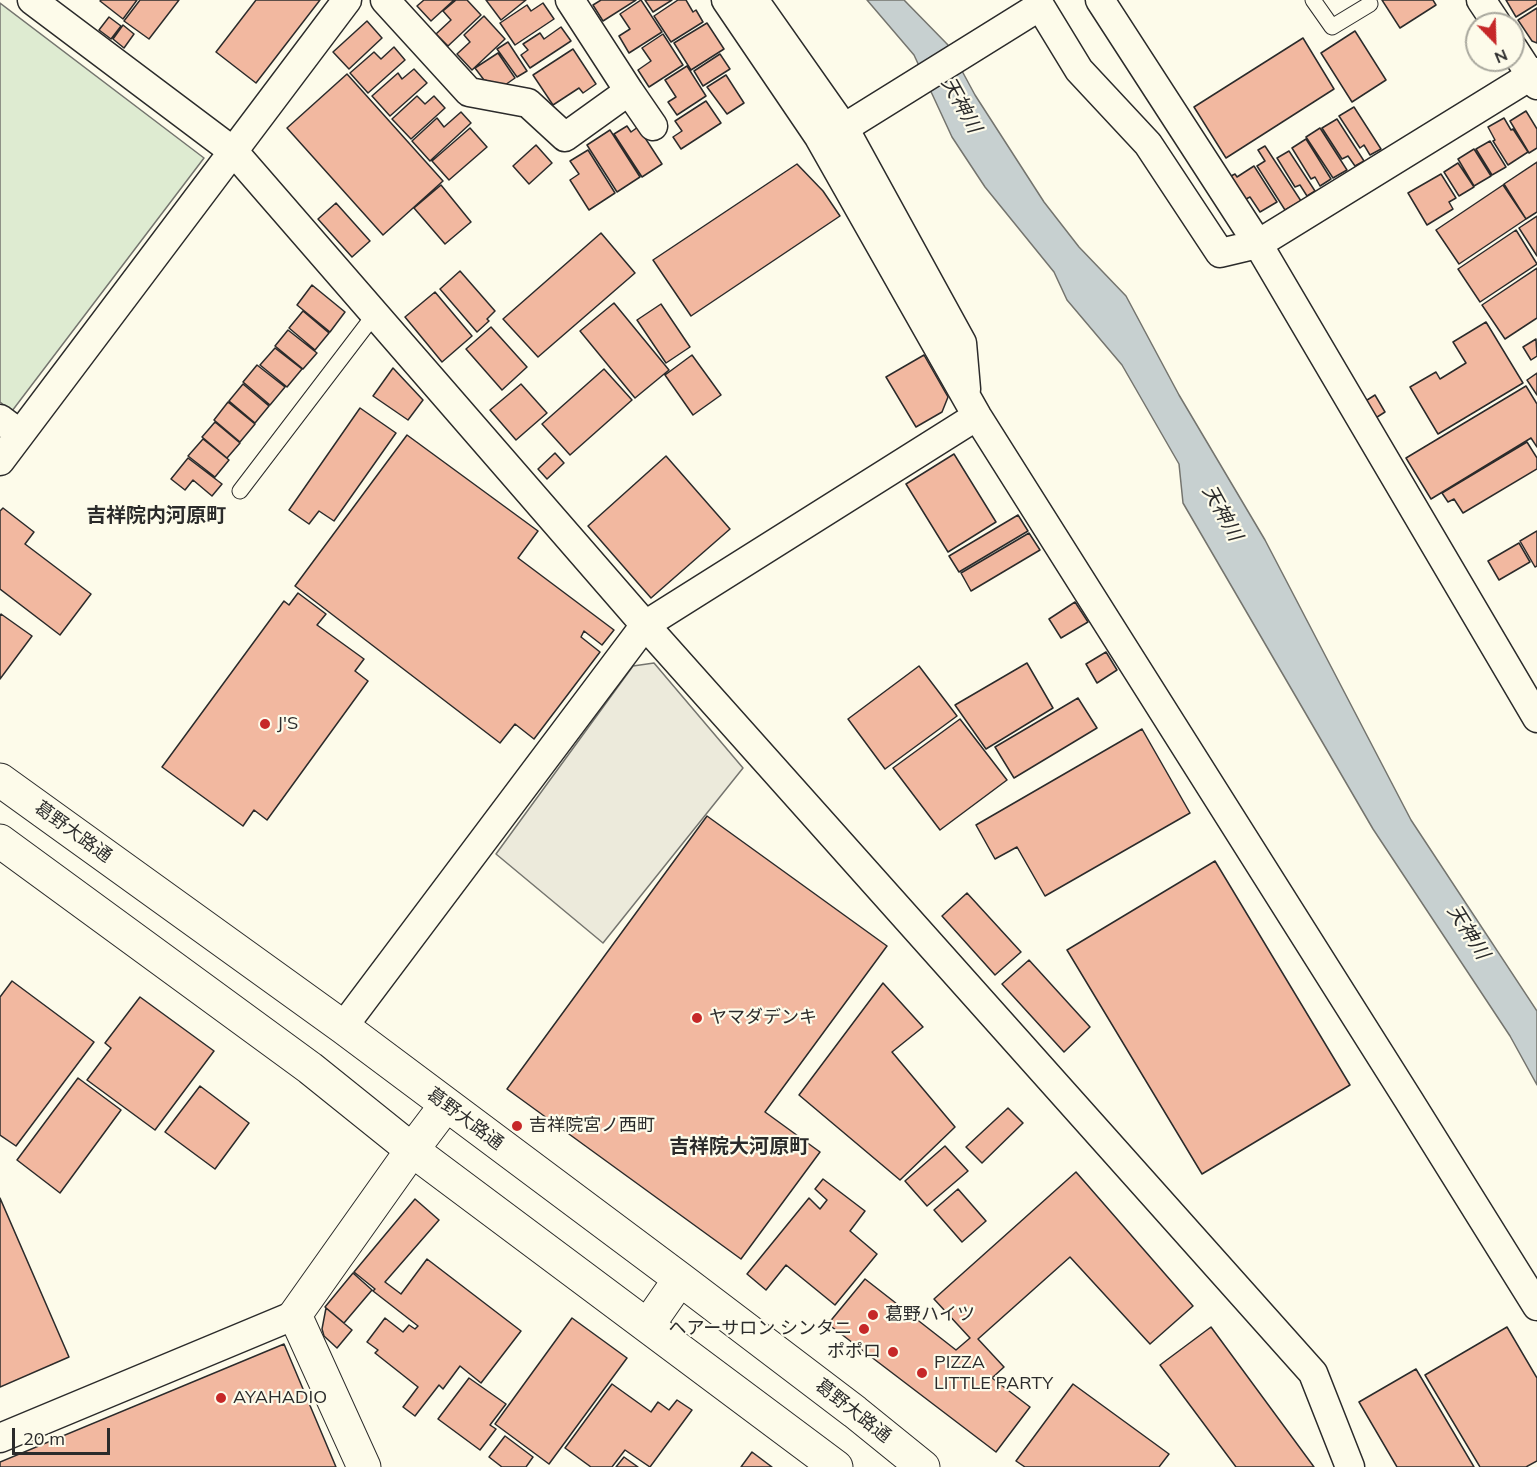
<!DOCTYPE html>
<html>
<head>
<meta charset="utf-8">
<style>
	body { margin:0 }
	#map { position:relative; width:1537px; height:1467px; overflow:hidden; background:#fdfbea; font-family:Mulish,sans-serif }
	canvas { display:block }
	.north { position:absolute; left:1465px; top:12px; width:60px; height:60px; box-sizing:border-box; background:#fdfbea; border:2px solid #a9a89e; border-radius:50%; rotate:157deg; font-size:16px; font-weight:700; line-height:24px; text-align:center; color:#2b2b2b }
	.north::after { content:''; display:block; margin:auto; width:21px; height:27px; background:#c62828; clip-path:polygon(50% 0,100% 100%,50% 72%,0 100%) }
	.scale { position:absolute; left:12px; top:1428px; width:98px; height:27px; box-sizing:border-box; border:3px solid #2b2b2b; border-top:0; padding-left:8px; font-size:18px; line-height:21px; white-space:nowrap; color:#2b2b2b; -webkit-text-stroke:4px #fdfbea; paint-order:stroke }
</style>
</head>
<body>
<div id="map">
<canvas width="1537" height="1467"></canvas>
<div class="north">N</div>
<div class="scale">20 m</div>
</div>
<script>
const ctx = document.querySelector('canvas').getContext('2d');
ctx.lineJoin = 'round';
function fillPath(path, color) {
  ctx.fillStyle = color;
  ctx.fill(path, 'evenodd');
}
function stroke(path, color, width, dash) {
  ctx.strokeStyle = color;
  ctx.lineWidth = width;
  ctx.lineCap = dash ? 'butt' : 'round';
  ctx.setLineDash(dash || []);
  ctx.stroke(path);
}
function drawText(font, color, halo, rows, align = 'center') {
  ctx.font = font + ' Mulish,"Noto Sans JP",sans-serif';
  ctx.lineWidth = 4.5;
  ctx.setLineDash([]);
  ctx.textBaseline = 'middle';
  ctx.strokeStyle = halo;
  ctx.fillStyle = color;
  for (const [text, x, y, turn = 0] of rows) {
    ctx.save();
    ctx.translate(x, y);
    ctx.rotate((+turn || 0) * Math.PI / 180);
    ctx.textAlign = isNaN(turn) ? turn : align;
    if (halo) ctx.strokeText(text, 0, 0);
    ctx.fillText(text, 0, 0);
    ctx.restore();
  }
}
const green = new Path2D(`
	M0 3 204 158 12 411 0 402Z`);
const parking = new Path2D(`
	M654 663 743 768 603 943 496 854 633 666Z`);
const water = new Path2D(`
	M867 0H904L948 45 975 95 1044 202 1079 247 1126 296 1179 395 1265 540 1411 820 1537 1011V1085L1510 1036 1373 829 1183 503 1179 464 1122 365 1067 300 1054 272 985 187 952 137 914 55Z`);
const building = new Path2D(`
	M101 0H137L123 19 100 1Z
	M140 0H179L149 39 124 21Z
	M256 0H320L256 83 216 52Z
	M424 0H454L431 21 417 6Z
	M456 0H467L481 15 448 46 436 34 451 20 443 11Z
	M486 0H526L501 20Z
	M601 0H636L603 21 593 5Z
	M641 0 662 32 629 53 619 36 630 29 620 14Z
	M645 0H672L653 12Z
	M678 0H686L693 12 696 10 703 22 671 42 654 16Z
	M1382 0H1433L1436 5 1400 28Z
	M1506 0H1537V4L1516 17Z
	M543 3 554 19 515 45 500 23 527 5 531 11Z
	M1537 8V43L1532 41 1518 20Z
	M484 16 505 39 472 70 457 54 470 42 464 35Z
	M109 17 121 26 111 39 99 30Z
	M367 21 382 38 349 69 333 52Z
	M707 23 724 49 691 70 674 43Z
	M123 25 134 34 124 48 113 39Z
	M561 27 571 41 530 68 521 55 528 50 523 44 540 33 544 39Z
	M1355 31 1386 80 1352 102 1321 53Z
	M663 34 683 65 649 87 638 70 651 61 642 48Z
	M1303 38 1334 89 1226 158 1194 107Z
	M508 42 527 71 517 77 497 49Z
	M394 47 405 60 368 93 350 73 374 52 381 59Z
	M573 49 596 84 583 93 579 88 553 105 533 75Z
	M498 53 515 78 505 85 484 80 475 68Z
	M720 54 730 69 703 86 694 71Z
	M687 66 706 96 677 115 668 102 676 97 665 80Z
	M414 69 427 83 390 116 372 96 398 73 402 79Z
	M347 74 443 181 383 235 287 128Z
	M726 75 744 103 727 114 707 87Z
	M417 96 425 104 434 96 445 108 411 139 392 119Z
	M706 101 721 123 681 149 673 137 682 131 675 121Z
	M1354 107 1381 149 1370 155 1364 145 1360 148 1339 116Z
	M1526 111 1537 129V148L1529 153 1510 121Z
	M461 112 471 123 430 161 412 141 437 118 444 127Z
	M1504 118 1511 130 1513 129 1528 152 1508 165 1493 141 1495 140 1488 127Z
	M1337 119 1364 161 1355 166 1348 156 1342 159 1322 128Z
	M627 126 631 132 638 127 662 164 642 177 614 134Z
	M470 128 487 147 449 180 432 161Z
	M1320 128 1347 170 1333 178 1306 137Z
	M610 130 640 177 617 192 587 145Z
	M1306 139 1331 179 1320 186 1315 177 1311 179 1292 148Z
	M1490 141 1506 167 1492 175 1476 149Z
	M536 145 552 163 529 184 513 166Z
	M1265 146 1301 201 1285 210 1257 166 1265 161 1258 150Z
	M1474 149 1491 176 1474 186 1458 159Z
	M588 150 615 193 589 210 570 180 579 174 570 161Z
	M1289 151 1315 191 1307 196 1300 185 1295 187 1277 158Z
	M1537 162V212L1526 219 1504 184Z
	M1458 163 1474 187 1459 196 1444 172Z
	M797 164 823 191 840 216 691 316 653 260Z
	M1254 166 1277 202 1260 212 1250 197 1244 200 1229 177 1235 174 1237 177Z
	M1441 174 1456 198 1449 202 1453 209 1427 225 1408 193Z
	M441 185 471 222 445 244 414 208Z
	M1503 185 1526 219 1459 264 1436 230Z
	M336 203 370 241 352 257 318 219Z
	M1537 216V256L1519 228Z
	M1516 230 1537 264 1480 302 1458 269Z
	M601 233 635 273 538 357 503 319Z
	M1537 268V318L1505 339 1482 305Z
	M460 271 495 311 487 319 489 321 477 332 440 289Z
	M312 285 345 312 330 332 297 305Z
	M435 292 472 336 442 362 405 317Z
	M614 303 669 370 635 398 580 331Z
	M661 304 690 347 666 363 637 320Z
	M303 311 329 333 315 350 289 328Z
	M1486 322 1523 383 1438 434 1410 387 1436 372 1440 379 1466 363 1453 342Z
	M491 327 527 367 502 390 466 349Z
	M288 330 317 353 303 369 275 346Z
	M1536 339 1537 356 1531 360 1523 347Z
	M275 348 302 369 287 387 260 365Z
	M692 355 721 395 693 415 665 375Z
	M924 355 948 397 942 412 916 427 886 377Z
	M257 365 285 387 270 405 243 382Z
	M393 368 423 400 408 420 373 396Z
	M604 369 632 400 570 455 542 424Z
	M1537 373V395L1527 380Z
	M243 384 269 406 255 423 229 401Z
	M521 384 547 413 516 440 490 410Z
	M1526 386 1537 404V447L1531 438 1431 499 1406 458Z
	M1375 395 1385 412 1374 419 1364 402Z
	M228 402 255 424 240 442 214 420Z
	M360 408 396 433 334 521 319 511 309 524 289 510Z
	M215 422 240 443 227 458 202 437Z
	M407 435 538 531 518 558 614 630 602 645 584 631 581 637 600 652 534 739 515 724 500 743 295 586Z
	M203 439 229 460 215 477 188 456Z
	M1527 442 1537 458V469L1463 513 1454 499 1448 502 1442 493Z
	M555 453 564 463 547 479 538 469Z
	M954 454 996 522 948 552 906 484Z
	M666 456 730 529 651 598 588 526Z
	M188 458 222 484 212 496 193 480 185 490 171 479Z
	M3 508 34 532 25 544 91 594 60 635 0 589V511Z
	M1018 515 1028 531 959 572 949 556Z
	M1537 531V566L1535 567 1520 541Z
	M1029 533 1040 550 971 591 961 573Z
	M1519 543 1530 562 1499 580 1488 561Z
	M298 593 326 614 317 625 364 659 355 671 368 681 267 820 254 810 243 826 162 767 284 601 289 605Z
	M1075 602 1088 622 1061 638 1049 619Z
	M1 614 32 636 0 679V616Z
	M1106 652 1117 670 1097 683 1086 664Z
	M1027 663 1053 708 986 749 955 705Z
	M919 666 957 716 885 769 848 719Z
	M1078 698 1097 728 1014 778 995 747Z
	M960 719 1007 780 940 830 893 768Z
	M1142 729 1190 813 1045 896 1017 847 995 859 976 825Z
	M707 816 887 946 765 1112 820 1152 741 1259 507 1089Z
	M1215 861 1350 1085 1202 1174 1067 950Z
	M967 893 1021 952 995 975 942 916Z
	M1029 960 1090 1027 1064 1052 1002 984Z
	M12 981 94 1042 16 1146 0 1135V997Z
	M883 983 923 1027 892 1052 955 1127 900 1180 799 1095Z
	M140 997 214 1051 155 1130 87 1080 111 1048 105 1043Z
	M78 1078 121 1110 60 1193 17 1160Z
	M200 1086 249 1123 215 1169 165 1132Z
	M1008 1108 1023 1123 982 1163 966 1147Z
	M945 1146 968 1171 927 1206 905 1181Z
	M1076 1172 1193 1306 1150 1344 1070 1257 978 1339 1004 1367 992 1378 1030 1407 996 1452 828 1324 865 1279 956 1350 970 1338 934 1299Z
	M823 1179 865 1211 850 1231 877 1254 835 1305 786 1265 766 1290 747 1274 809 1198 820 1209 827 1200 815 1189Z
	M958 1189 986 1221 962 1242 934 1210Z
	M0 1198 69 1357 0 1387Z
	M415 1199 439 1220 385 1282 401 1294 427 1259 521 1331 481 1383 460 1366 443 1389 439 1385 415 1416 403 1407 418 1387 375 1353 378 1350 367 1342 385 1318 403 1332 409 1325 415 1329 418 1326 373 1291 375 1289 354 1272Z
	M353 1273 372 1290 344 1323 325 1307Z
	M326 1308 352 1330 337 1348 324 1336 322 1329Z
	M572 1318 627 1358 549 1464 495 1424Z
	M1211 1327 1314 1467H1236L1160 1365Z
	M1507 1327 1537 1378V1461L1526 1467H1480L1425 1375Z
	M284 1344 336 1467H0V1462Z
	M1416 1369 1474 1467H1397L1359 1402Z
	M469 1378 506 1404 490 1425 496 1429 480 1450 438 1419Z
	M612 1384 651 1412 658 1402 669 1410 677 1400 692 1410 650 1467 625 1450 612 1467H591L565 1448Z
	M1073 1384 1169 1454 1159 1467H1025L1016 1461Z
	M505 1436 533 1457 526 1467H502L489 1457Z
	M752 1452 772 1467H741Z
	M624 1457 638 1467H616Z`);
const lane = new Path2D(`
	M1313 0 1332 27 1370 4
	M240 491 375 314`);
const street = new Path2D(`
	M32 0 234 152 645 625 1313 1373 1350 1467
	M385 0 469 92 528 103 565 137 629 91 570 0
	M726 0 819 137 977 416 1408 1099 1537 1306
	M754 0 844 128 962 343 966 389
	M1100 0 1258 244 1537 718
	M1481 0 1497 24
	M1513 48 1537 85
	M629 91 653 126
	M844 128 1040 6 1079 70 1148 144 1220 253 1258 244 1537 72
	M0 419 20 434
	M0 461 347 0
	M343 1027 645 625 977 416
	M0 1438 295 1315`);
const secondary = new Path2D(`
	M364 1467 295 1315 412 1150`);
const primary = new Path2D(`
	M0 780 343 1027 680 1279 855 1412 923 1467
	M0 841 310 1068 412 1150 836 1467
	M412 1150 446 1105
	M648 1325 680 1279`);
const markers = [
	[265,724,6,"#c62828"],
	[697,1018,6,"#c62828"],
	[517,1126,6,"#c62828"],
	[873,1315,6,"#c62828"],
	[864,1329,6,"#c62828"],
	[893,1352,6,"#c62828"],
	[922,1373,6,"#c62828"],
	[221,1398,6,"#c62828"]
];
const poiNames = [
	["J'S",277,724],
	["ヤマダデンキ",709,1018],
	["吉祥院宮ノ西町",529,1126],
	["葛野ハイツ",885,1315],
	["ヘアーサロン シンタニ",852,1329,"right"],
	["ポポロ",881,1352,"right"],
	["PIZZA",934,1363],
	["LITTLE PARTY",934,1384],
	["AYAHADIO",233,1398]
];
const streetNames = [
	["葛野大路通",73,832,36],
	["葛野大路通",465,1119,37],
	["葛野大路通",853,1411,38]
];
const waterNames = [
	["天神川",961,105,61],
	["天神川",1222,513,61],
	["天神川",1468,932,58]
];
const neighbourhoodNames = [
	["吉祥院内河原町",156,516],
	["吉祥院大河原町",739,1147]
];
fillPath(green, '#deebd1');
stroke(green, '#74746e', 1.5);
fillPath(parking, '#eceadb');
stroke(parking, '#74746e', 1.5);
fillPath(water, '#c7d0d0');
stroke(water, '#74746e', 1.5);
fillPath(building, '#f2b8a0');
stroke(building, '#2b2b2b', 1.5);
stroke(lane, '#2b2b2b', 17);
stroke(street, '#2b2b2b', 31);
stroke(secondary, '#2b2b2b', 35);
stroke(primary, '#2b2b2b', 35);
stroke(lane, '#fdfbea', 15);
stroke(street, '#fdfbea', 28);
stroke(secondary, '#fdfbea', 33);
stroke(primary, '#fdfbea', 33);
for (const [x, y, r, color] of markers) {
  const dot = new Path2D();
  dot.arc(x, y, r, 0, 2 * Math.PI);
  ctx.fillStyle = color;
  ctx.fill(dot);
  stroke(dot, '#fdfbea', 2);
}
drawText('18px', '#2b2b2b', '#fdfbea', poiNames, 'left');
drawText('18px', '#2b2b2b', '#fdfbea', streetNames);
drawText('italic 20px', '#2b2b2b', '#fdfbea', waterNames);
drawText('bold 20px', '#2b2b2b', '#fdfbea', neighbourhoodNames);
</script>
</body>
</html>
